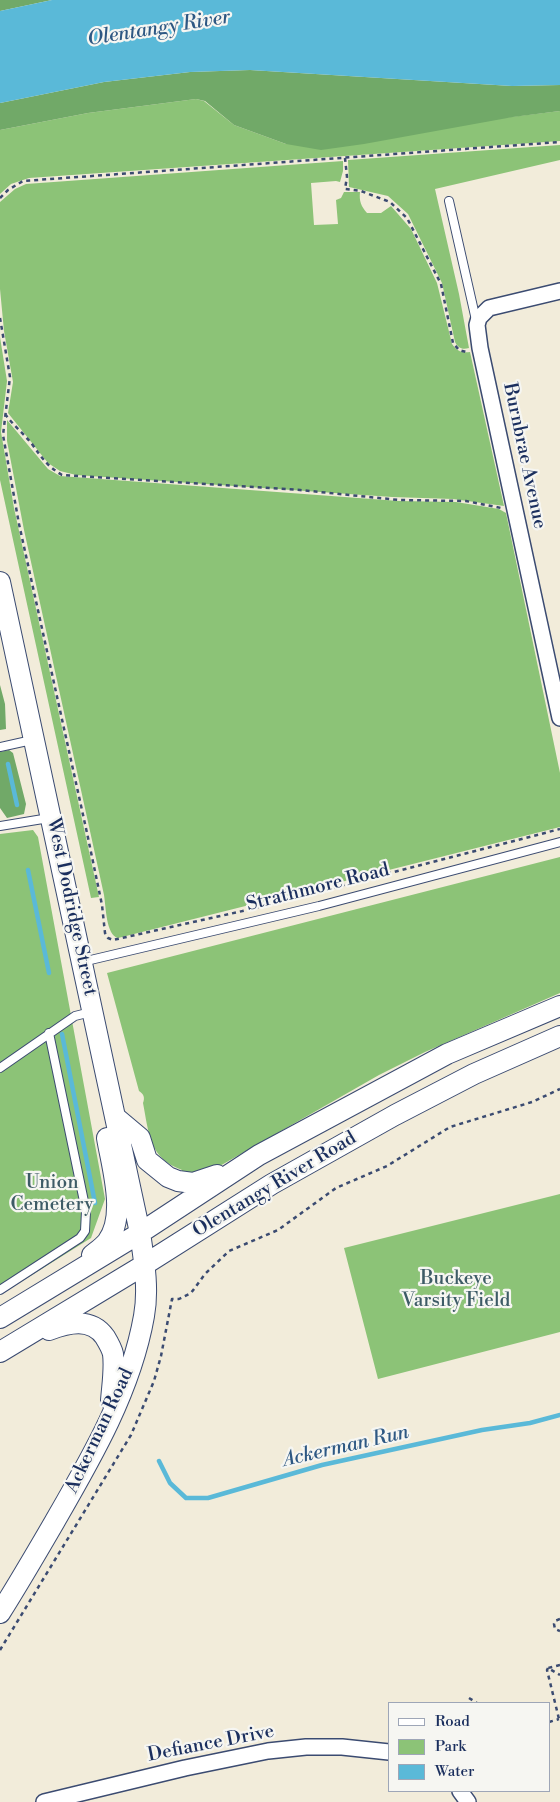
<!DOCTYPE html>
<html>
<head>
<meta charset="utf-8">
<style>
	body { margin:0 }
	#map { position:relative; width:560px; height:1802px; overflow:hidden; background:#f2ecda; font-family:"Libre Bodoni",serif }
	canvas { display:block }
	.legend { position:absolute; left:388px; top:1702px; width:162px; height:90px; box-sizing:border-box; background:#f6f6f2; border:1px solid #9ea6b7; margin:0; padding:6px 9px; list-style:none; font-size:15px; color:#1b2f5e }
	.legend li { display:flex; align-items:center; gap:10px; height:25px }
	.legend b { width:25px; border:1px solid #9ea6b7 }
</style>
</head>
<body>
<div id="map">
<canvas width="560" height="1802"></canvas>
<ul class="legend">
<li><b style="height:6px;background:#fff"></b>Road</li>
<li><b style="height:14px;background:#8cc377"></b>Park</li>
<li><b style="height:14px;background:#5ab9d8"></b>Water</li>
</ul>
</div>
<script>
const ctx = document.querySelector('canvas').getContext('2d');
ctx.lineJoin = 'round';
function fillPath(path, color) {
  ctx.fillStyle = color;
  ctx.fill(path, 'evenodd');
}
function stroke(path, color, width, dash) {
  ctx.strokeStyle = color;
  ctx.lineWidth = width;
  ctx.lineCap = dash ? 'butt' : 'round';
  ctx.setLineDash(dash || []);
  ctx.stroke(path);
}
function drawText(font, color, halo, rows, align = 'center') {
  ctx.font = font + ' "Libre Bodoni",serif';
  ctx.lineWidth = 4.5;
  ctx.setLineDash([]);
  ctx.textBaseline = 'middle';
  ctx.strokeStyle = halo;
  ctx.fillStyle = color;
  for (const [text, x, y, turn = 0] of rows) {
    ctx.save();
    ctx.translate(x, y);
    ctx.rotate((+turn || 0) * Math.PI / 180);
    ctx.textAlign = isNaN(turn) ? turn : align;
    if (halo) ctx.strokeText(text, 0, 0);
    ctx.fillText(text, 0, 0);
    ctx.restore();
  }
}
const green = new Path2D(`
	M196 99 204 101 234 125 286 144 560 111V141L29 178 11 184 0 194V130L88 113Z
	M560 145V160L435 189 459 294 469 348C462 350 458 348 455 342L442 283 408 214 388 196 349 187 348 160Z
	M343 161V171L340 182 336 181 311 183 314 225 338 224 336 200 341 198 344 192H360C359 201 361 206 367 213H381L391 206 411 229 437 283 452 344C457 351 461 353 470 352L504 506 453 499 392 497 76 475 60 471 48 463 8 413 13 382 4 331 0 289V202L15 189 26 184Z
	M0 337 7 381 1 432 14 508 99 897 91 898 0 480Z
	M7 420 48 469 60 476 399 501 456 502 499 509 506 513 560 773V827L118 938C106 935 106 907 104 895L24 530 7 441Z
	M33 830 38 837 105 1199 91 1238 0 1295V834Z
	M560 857V993L425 1052 379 1075 211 1171 181 1175 182 1170C149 1158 149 1134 143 1103 145 1098 144 1094 139 1091L107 973Z
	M560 1194V1332L378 1379 344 1248Z`);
const forest = new Path2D(`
	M0 0H52L0 11Z
	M250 70 512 86 560 85V111L513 117 364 144 321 150 286 144 234 125 205 101 196 99 88 113 0 130V103L104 82 190 72Z
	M0 685 5 704 6 729 0 730Z
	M9 750 13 753 26 804 24 814 7 818 0 808V752Z`);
const water = new Path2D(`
	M52 0H560V85L512 86 250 70 190 72 104 82 0 103V11Z`);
const stream = new Path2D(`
	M8 764 17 805
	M28 870 49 973
	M62 1034 95 1203
	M159 1461 170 1483 186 1498H208L322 1465 482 1430 530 1423 560 1415`);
const path = new Path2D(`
	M345 158 347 177 345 189 361 191 390 202 407 218 441 284 453 343 459 350 466 352
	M0 198 8 190 23 181 560 142
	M0 318 10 377 3 435 19 524 87 833 102 905 105 933 108 938 113 940 247 910 560 829
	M5 414C13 425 24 434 32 444 42 458 47 466 62 475L300 490 399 500 466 501 501 508
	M560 1619 555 1621 554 1624 555 1629 560 1631
	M0 1650 131 1435 154 1381 161 1356 172 1299H179L191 1293 205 1274 229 1251 278 1230 336 1188 387 1166 450 1127 532 1102 560 1089
	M560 1665 548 1668 560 1675
	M548 1668 547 1670 559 1719
	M469 1698 477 1703
	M549 1722 559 1719`);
const lane = new Path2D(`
	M449 201 476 320
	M0 747 32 740
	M0 826 49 818
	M82 962 319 906 560 842
	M0 1068 75 1016 91 1012
	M0 1290 80 1238 85 1231 86 1211 49 1033`);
const street = new Path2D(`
	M560 291 489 308 479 318 477 325 480 348 560 718
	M460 1791 468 1802
	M44 1802 185 1768 268 1751 306 1747H342L389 1752`);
const secondary = new Path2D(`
	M0 582 140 1233C144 1260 149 1289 144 1316 131 1390 92 1457 55 1521 37 1552 19 1583 0 1613
	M115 1117 140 1138 147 1160 168 1177 178 1181 193 1183 217 1175
	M92 1255C97 1251 103 1247 107 1242 127 1216 112 1168 107 1138
	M0 1318 140 1233 259 1155 447 1054 560 1006
	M49 1330C68 1323 91 1317 105 1337 108 1342 112 1349 113 1354 115 1369 112 1386 111 1401
	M0 1352 144 1265 272 1184 395 1115 474 1074 560 1036`);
const streetNames = [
	["Burnbrae Avenue",524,456,78],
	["Strathmore Road",318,888,-14],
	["West Dodridge Street",71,907,78],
	["Olentangy River Road",275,1185,-31],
	["Ackerman Road",100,1431,-65],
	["Defiance Drive",211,1744,-11]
];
const parkNames = [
	["Union",52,1183],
	["Cemetery",52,1205],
	["Buckeye",456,1279],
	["Varsity Field",456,1301]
];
const waterNames = [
	["Olentangy River",159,29,-9],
	["Ackerman Run",346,1447,-13]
];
fillPath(green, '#8cc377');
fillPath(forest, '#71a968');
fillPath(water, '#5ab9d8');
stroke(stream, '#5ab9d8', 4.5);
stroke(lane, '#3b4b71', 10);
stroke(street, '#3b4b71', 18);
stroke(secondary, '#3b4b71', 22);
stroke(path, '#3b4b71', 2.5, [4, 4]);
stroke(lane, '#fff', 8);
stroke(street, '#fff', 15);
stroke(secondary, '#fff', 20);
drawText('19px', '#1b2f5e', '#f6f6f2', streetNames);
drawText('19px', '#3d5b66', '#f6f6f2', parkNames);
drawText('italic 20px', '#2e5883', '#f6f6f2', waterNames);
</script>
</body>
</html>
